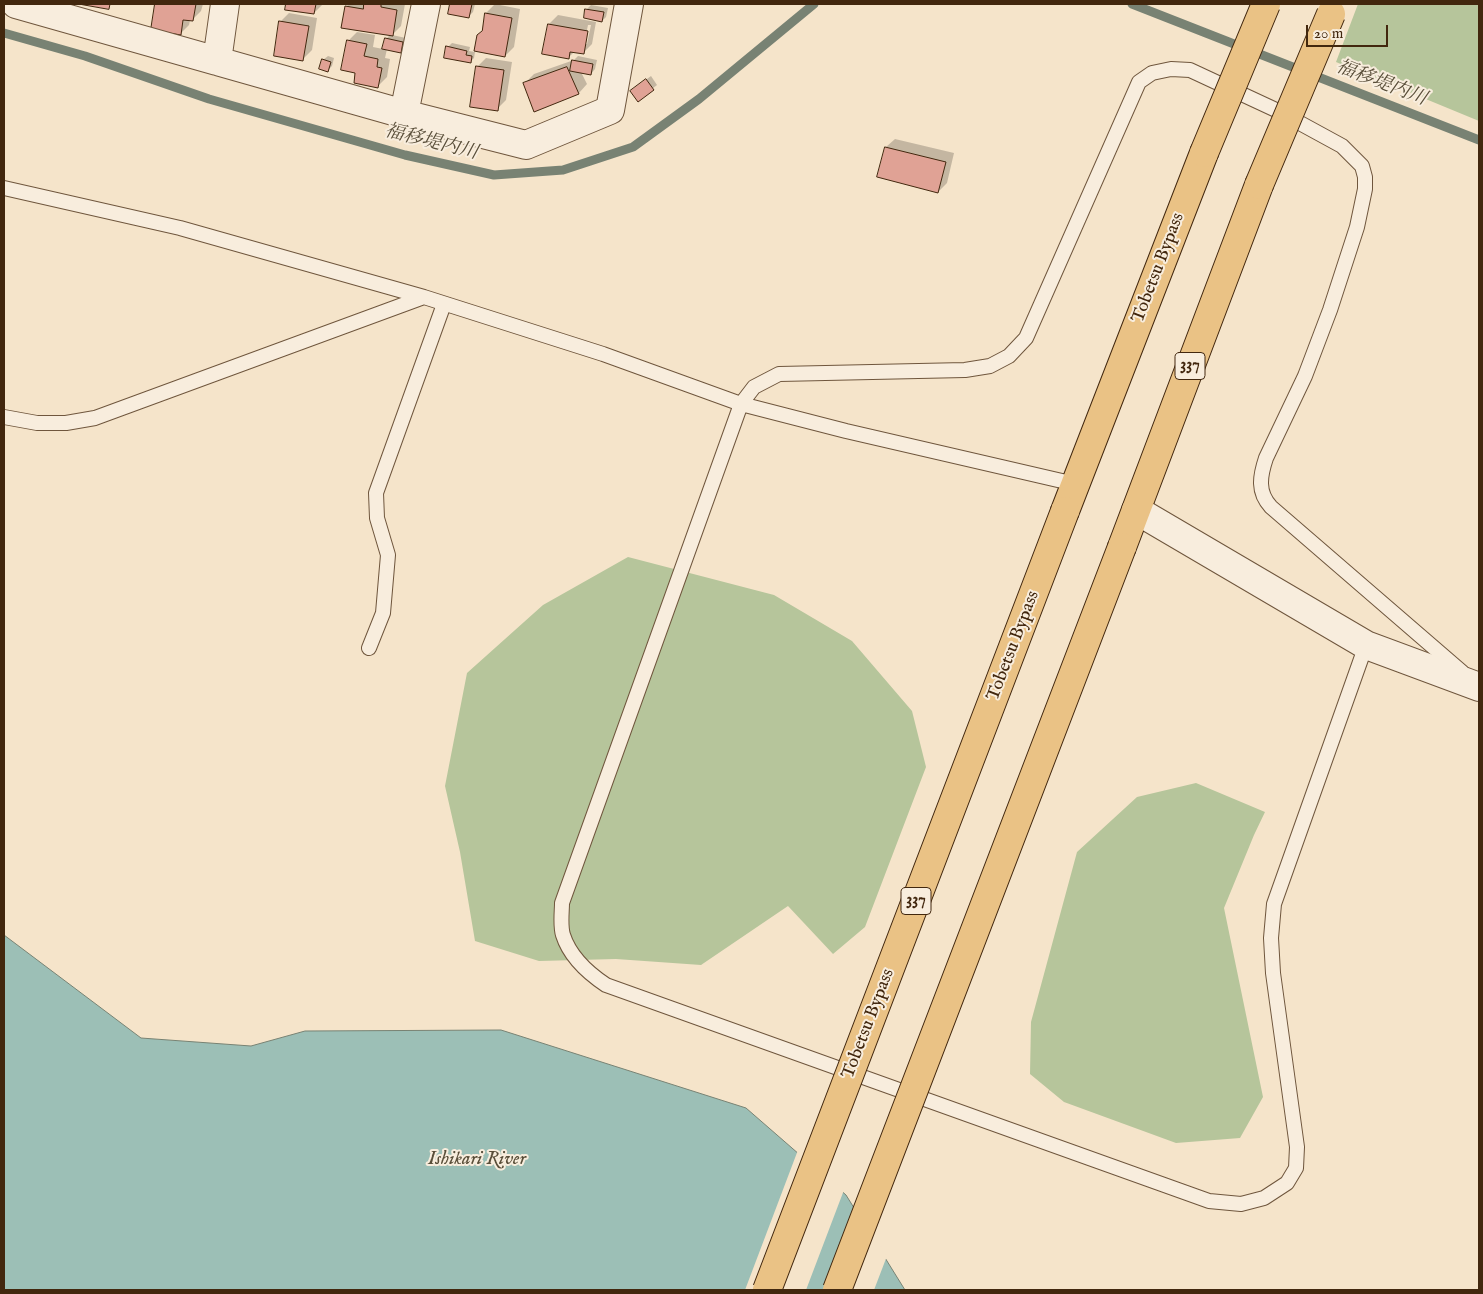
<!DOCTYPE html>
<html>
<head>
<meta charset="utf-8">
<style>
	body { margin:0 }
	#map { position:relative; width:1483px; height:1294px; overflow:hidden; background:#f5e4ca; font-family:"IM FELL English",serif }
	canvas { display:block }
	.frame { position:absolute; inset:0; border:5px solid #42270e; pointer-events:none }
	.scale { position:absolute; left:1306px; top:25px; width:82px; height:22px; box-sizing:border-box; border:2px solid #42270e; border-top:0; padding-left:6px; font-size:15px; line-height:18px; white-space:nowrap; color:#42270e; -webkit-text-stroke:4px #f8eddd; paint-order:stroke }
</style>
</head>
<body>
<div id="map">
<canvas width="1483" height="1294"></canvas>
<div class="frame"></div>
<div class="scale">20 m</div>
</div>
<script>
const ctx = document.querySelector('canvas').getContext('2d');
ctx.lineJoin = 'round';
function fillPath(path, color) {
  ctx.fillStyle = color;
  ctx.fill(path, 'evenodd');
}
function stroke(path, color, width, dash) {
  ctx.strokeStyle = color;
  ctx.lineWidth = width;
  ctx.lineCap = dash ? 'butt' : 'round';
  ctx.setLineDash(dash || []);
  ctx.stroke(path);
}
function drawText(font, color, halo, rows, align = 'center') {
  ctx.font = font + ' "IM FELL English","Noto Serif JP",serif';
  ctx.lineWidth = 4;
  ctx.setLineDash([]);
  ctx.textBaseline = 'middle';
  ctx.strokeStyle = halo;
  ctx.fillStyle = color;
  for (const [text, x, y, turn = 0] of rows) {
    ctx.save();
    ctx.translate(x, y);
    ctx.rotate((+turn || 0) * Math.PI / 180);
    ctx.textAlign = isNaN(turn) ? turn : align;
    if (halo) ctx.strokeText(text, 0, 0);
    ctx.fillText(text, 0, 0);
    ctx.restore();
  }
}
const green = new Path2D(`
	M1358 4H1479V121L1336 62Z
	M628 557 774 595 852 641 912 711 926 767 865 927 833 954 788 906 701 965 616 959 539 961 475 941 460 852 445 786 467 673 543 605Z
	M1196 783 1265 812 1254 835 1224 908 1263 1097 1240 1138 1176 1143 1064 1102 1030 1074 1031 1022 1077 852 1137 797Z`);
const water = new Path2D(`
	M4 935 141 1038 251 1046 305 1031 501 1030 746 1108 846 1195 905 1290H4Z`);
const pier = new Path2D(`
	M798 1150 844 1190 806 1290H745Z
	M859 1211 887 1256 874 1290H829Z`);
const shadow = new Path2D(`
	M156 4H203L201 11 192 20H190L189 25 180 34 152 29Z
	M287 4H323L314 13 287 9Z
	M349 4H405L401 26 392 35 406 38 405 48 401 52 387 49 385 58 390 59 387 77 378 86 357 72 348 41 357 32 375 35 373 47 383 49 386 39 390 35 346 7Z
	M452 4H475L473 12 469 16 450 13Z
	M495 4 520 9 514 47 505 56 483 31 486 13Z
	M591 5 608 8 606 17 602 21 585 17 587 9Z
	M289 13 317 18 312 50 303 59 280 22Z
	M558 15 596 22 592 44 583 53 575 51 569 57 544 53 549 24ZM588 25H591L587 44H584Z
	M452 43 470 47 469 51 475 52 474 58 470 62 448 47Z
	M328 56 334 58 332 66 328 70 323 60Z
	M578 56 597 60 595 69 591 74 581 72 587 84 579 93 525 83 534 74 574 60Z
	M486 58 512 62 506 100 497 109 477 67Z
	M651 76 657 85 638 100 636 87Z
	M895 139 954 153 947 183 938 192 886 147Z`);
const stream = new Path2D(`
	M1132 4 1479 140
	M4 33 85 56 209 99 405 155 494 175 563 170 633 147 699 99 814 4`);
const building = new Path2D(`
	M79 4H110L109 9Z
	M155 4H196L193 21 183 20 181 35 151 30Z
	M286 4H316L314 14 285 10Z
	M364 4H381V7L397 10 393 36 341 28 345 6 363 9Z
	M450 4H472L469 18 448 14Z
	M585 9 604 12 602 22 584 18Z
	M485 13 512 18 505 57 474 51 477 35 482 31Z
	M279 21 309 26 303 61 274 56Z
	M548 24 588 31 584 54 570 52 569 59 542 54Z
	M385 38 403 42 401 53 382 49Z
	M347 40 367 44 364 56 378 59 377 67 382 68 378 88 354 83 355 73 341 70Z
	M446 46 467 51 466 55 472 56 471 63 444 58Z
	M322 59 331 62 328 72 319 69Z
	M572 60 593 64 591 75 570 71Z
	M476 66 504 70 498 111 470 107Z
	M567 67 579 94 534 112 523 83Z
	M646 79 654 90 638 102 630 91Z
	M885 147 946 162 938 193 877 177Z`);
const lane = new Path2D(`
	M4 188 180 228 424 297 603 354 741 404 846 431 1075 484
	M4 417 37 423H66L95 418 424 297
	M1366 645 1274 904 1271 938 1273 973 1297 1147 1296 1168 1287 1183 1264 1198 1241 1204 1209 1201 606 985C588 973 570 957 563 935 560 925 562 912 562 903L741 404 754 387 779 374 965 370 990 366 1009 356 1026 338 1139 82 1152 73 1171 69 1190 70 1276 110 1342 146 1362 166 1365 177V189L1357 227 1330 310 1305 376 1266 458C1260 476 1257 492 1271 507L1462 672
	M369 648 383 613 388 555 377 518 376 493 444 304`);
const street = new Path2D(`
	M16 4 404 114 526 145 610 110 629 4
	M217 61 225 4
	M404 114 426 4
	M1136 510 1366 645 1479 687`);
const highway = new Path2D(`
	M1065 511 1204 153
	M1122 547 1259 185`);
const highwayBridge = new Path2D(`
	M1204 153 1266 4
	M1259 185 1331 14
	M767 1290 1065 511
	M837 1290 1122 547`);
const shields = [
	[1190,366,30],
	[916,901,30]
];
const shieldNames = [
	["337",1190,366],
	["337",916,901]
];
const streetNames = [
	["Tobetsu Bypass",1159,268,-69],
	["Tobetsu Bypass",1014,646,-69],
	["Tobetsu Bypass",869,1024,-69]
];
const waterNames = [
	["福移堤内川",1381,84,21],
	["福移堤内川",431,143,14],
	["Ishikari River",477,1160]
];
fillPath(green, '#b6c59b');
fillPath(water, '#9cbfb6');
stroke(water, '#788273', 1);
fillPath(pier, '#f5e4ca');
fillPath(shadow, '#0003');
stroke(stream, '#788273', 9);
fillPath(building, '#e0a295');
stroke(building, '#42270e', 1);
stroke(lane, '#6f563d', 16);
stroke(street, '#6f563d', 30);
stroke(highway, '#42270e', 30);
stroke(lane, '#f8eddd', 14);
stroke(street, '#f8eddd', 28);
stroke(highway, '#eac285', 28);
stroke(highwayBridge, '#42270e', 30, []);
stroke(highwayBridge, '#eac285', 28);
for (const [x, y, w] of shields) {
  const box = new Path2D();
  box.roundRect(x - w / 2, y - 13.5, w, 27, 4);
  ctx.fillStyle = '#f8eddd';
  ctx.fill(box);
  stroke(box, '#42270e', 1);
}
drawText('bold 16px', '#42270e', null, shieldNames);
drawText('18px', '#42270e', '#f8eddd', streetNames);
drawText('italic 19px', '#584d38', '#f8eddd', waterNames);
</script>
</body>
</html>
